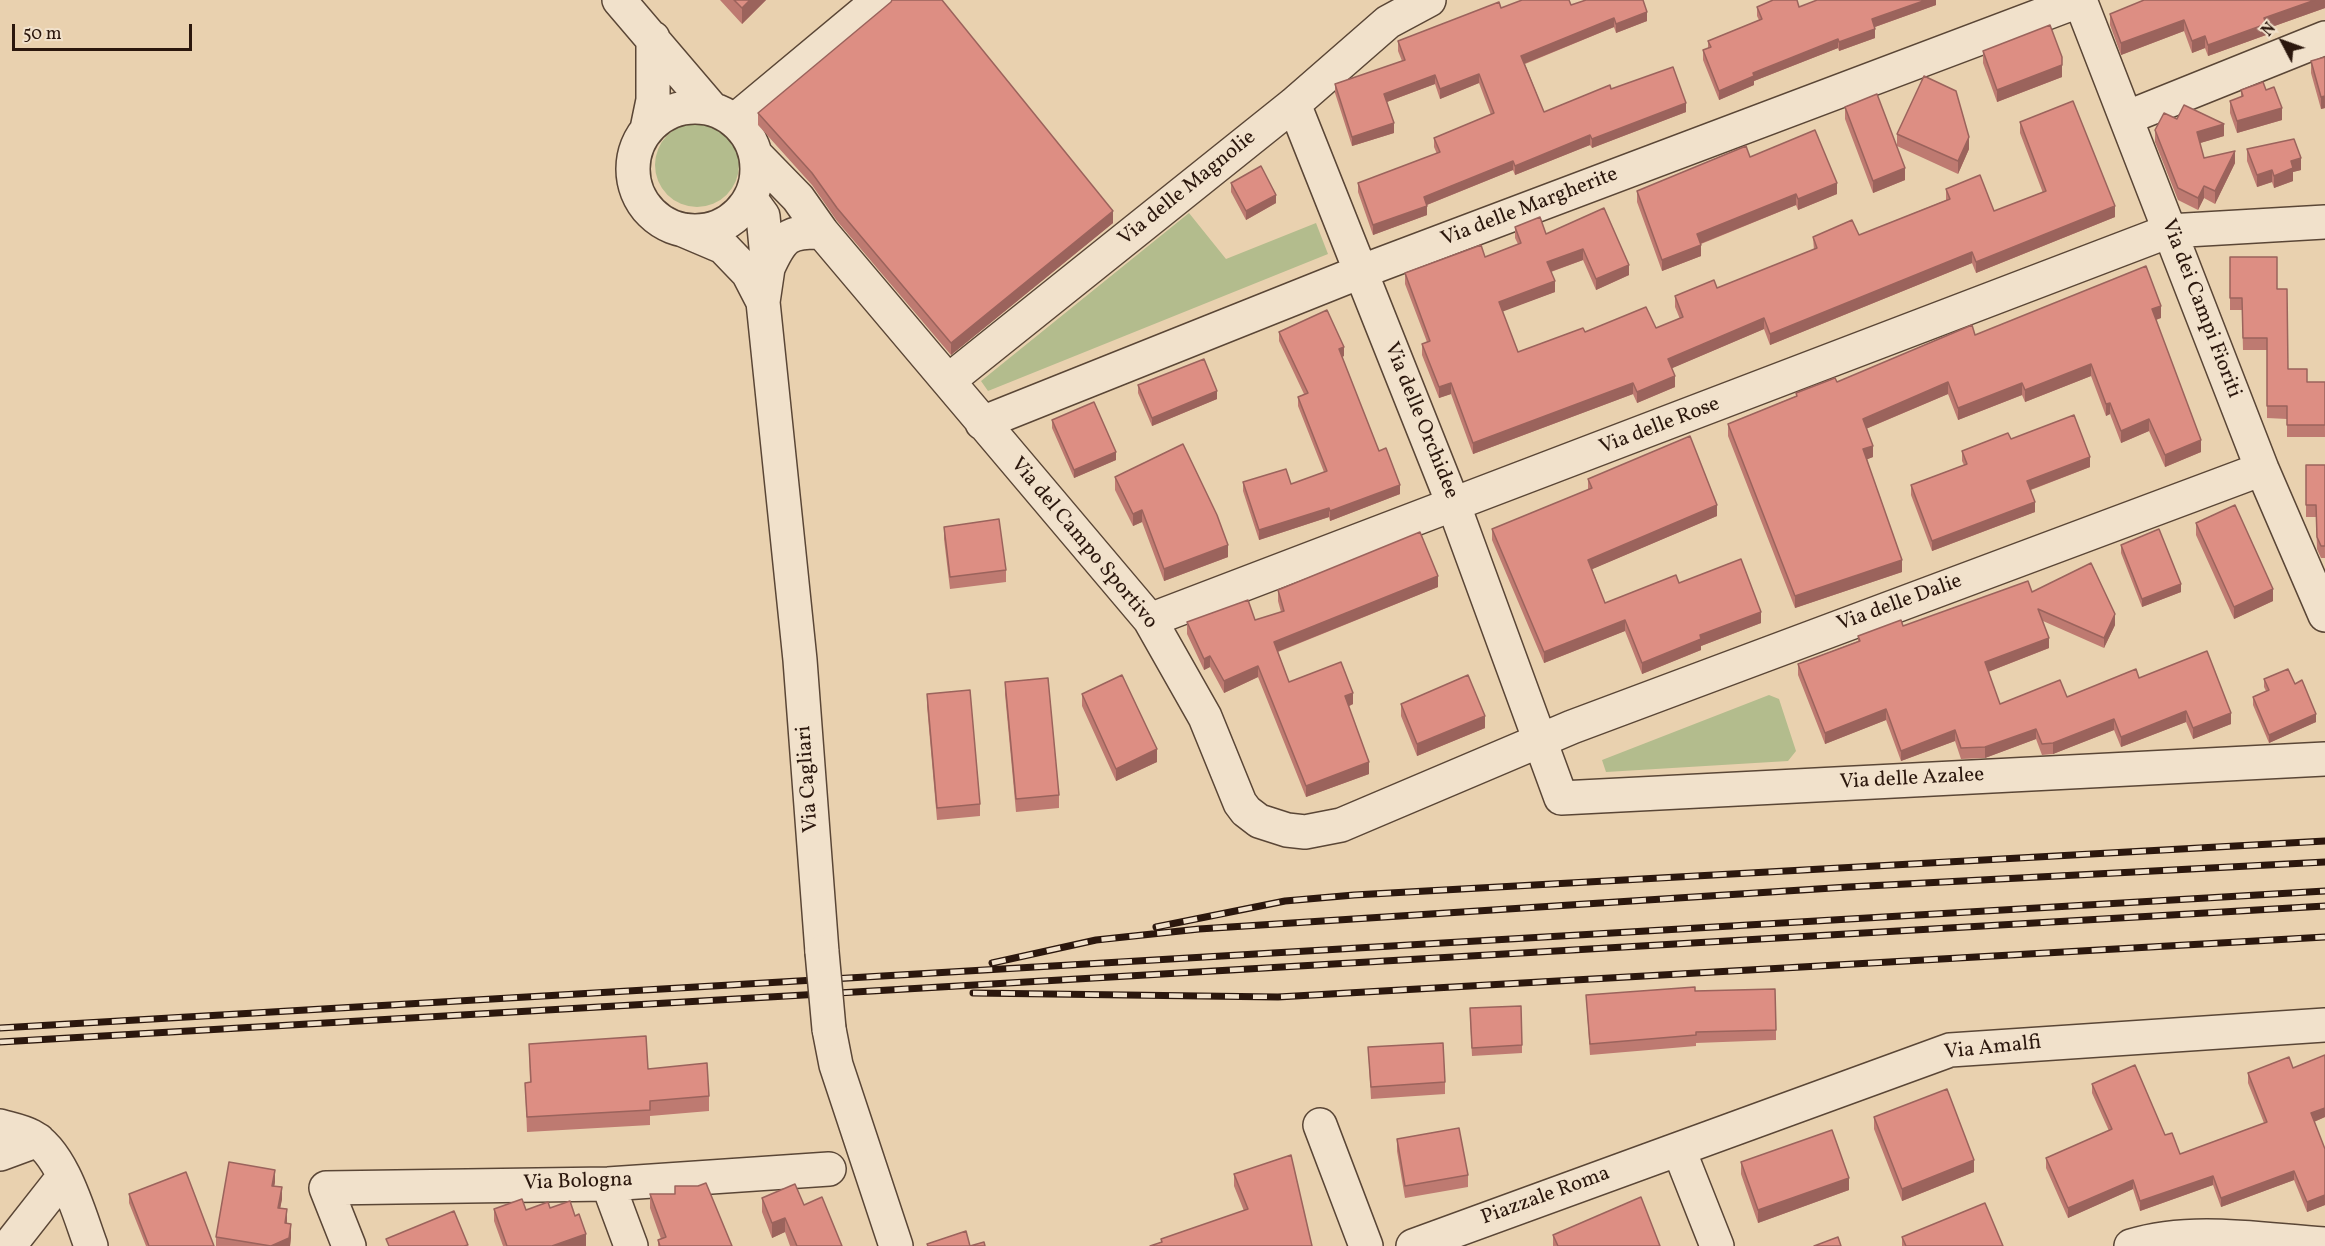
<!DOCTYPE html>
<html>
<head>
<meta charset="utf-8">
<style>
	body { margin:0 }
	#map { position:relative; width:2325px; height:1246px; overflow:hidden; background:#e9d1af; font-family:Vollkorn,serif }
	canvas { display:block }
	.north { position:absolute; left:2253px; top:12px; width:60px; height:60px; -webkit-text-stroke:4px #f1e1cb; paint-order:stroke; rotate:311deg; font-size:16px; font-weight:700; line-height:24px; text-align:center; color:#2b170d }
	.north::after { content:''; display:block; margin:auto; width:21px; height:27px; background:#2b170d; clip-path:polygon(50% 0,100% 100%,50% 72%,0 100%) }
	.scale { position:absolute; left:12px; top:24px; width:180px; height:27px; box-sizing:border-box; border:3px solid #2b170d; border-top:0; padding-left:8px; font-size:18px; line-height:21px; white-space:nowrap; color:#2b170d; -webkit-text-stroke:4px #f1e1cb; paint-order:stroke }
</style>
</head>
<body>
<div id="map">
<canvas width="2325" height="1246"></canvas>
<div class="north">N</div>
<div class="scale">50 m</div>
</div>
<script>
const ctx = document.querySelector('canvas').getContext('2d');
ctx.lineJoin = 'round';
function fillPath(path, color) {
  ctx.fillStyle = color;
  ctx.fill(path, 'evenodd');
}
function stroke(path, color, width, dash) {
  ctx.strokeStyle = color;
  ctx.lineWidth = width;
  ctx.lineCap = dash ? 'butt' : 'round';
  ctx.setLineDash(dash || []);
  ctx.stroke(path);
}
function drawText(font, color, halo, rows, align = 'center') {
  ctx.font = font + ' Vollkorn,serif';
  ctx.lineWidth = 5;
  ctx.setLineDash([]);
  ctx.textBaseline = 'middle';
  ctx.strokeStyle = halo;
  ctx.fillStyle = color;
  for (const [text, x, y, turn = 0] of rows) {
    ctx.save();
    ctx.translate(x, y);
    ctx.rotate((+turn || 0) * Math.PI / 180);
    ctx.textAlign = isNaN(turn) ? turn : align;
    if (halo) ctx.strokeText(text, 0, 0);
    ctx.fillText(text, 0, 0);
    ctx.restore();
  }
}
const green = new Path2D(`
	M655 165a42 42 0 1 1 84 0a42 42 0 1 1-84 0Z
	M1189 213 1226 259 1316 223 1328 254 988 391 981 381Z
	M1769 695 1779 699 1796 751 1788 761 1606 772 1602 760Z`);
const minor = new Path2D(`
	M619 0 712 109
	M2080 0 2262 469 2325 615
	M1294 104 1454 506 1561 798 2325 759
	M633 169a62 62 0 1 1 124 0a62 62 0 1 1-124 0Z
	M2126 118 2325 38
	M735 120 879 0
	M647 129 653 100V38
	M756 155 798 198 822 232 1150 620 1205 717 1240 803 1246 811 1259 821 1287 830 1305 832 1341 825 1572 727 2262 469
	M750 198 763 216 768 268 763 302 800 660 822 952
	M683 230 723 247 748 273 763 302
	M768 268C782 237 788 231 822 232
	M948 381 1294 104 1388 22 1429 0
	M982 423 1360 272 2081 0
	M1150 620 2169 231 2325 222
	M829 1029 836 1065 896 1246
	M1320 1125 1366 1246
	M0 1126C10 1129 22 1131 31 1136 63 1153 79 1214 91 1246
	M1679 1150 1717 1246
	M0 1154 38 1140
	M608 1184 631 1246
	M9 1246 64 1176
	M349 1246 326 1188 608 1184 829 1169
	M1413 1246 1950 1050 2325 1025
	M2131 1246C2192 1227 2262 1240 2325 1244`);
const rail = new Path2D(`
	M1156 927 1285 901 1354 895 2325 841
	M992 963 1096 940 1199 929 1848 887 2325 862
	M973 993 1278 997 2325 937
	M0 1028 2325 891
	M0 1042 2325 906`);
const minorBridge = new Path2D(`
	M822 952 829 1029`);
const wall = new Path2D(`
	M720 0H766L742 24Z
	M1936 0V5L1875 27V38L1839 51 1838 48 1754 81V85L1719 100 1703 60V50L1708 49V41L1759 20 1757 16V7H1799Z
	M2325 0V8L2266 29V35L2208 56 2205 48 2192 53 2184 31 2121 55 2110 25V14Z
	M1571 5 1647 21 1616 33 1614 27 1525 64 1544 112 1611 89 1686 112 1592 148 1590 145 1515 175 1513 170 1427 205V215L1373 235 1358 192V183L1437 154 1434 147V138L1491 115 1479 83 1440 99 1435 84 1387 102 1394 133 1352 146 1335 93V84L1402 61 1398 51V41L1501 8Z
	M1983 51 2062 77 1997 102 1983 63Z
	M2325 57V108L2321 109 2311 73V61Z
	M2241 90H2266L2282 120 2237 133 2230 113V101L2241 97Z
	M1845 107 1905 180 1873 193 1845 119Z
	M758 113 1113 223 951 355 837 221 812 185 758 125Z
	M2177 119 2224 136 2200 143 2204 158 2235 163 2215 204 2204 198 2198 210 2178 200 2155 142V130Z
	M2020 122 2115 217 1976 273 1972 263 1770 345 1764 329 1672 368 1675 387 1637 403 1633 394 1473 454 1451 394 1439 398 1422 355V344L1427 342 1405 284V273L1485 257 1518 244 1515 238V227L1546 234 1604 208 1629 275 1596 290 1583 260 1551 272 1555 292 1502 311 1518 352 1585 332 1656 328 1680 319 1675 307V296L1717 288 1814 250 1813 237 1859 235 1946 200V189L1994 211 2043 193 2020 133Z
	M1897 134 1969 149 1958 174 1897 146Z
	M2247 149 2301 170 2293 172V181L2274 188 2272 182 2257 187 2247 161Z
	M1750 157 1837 194 1798 210 1796 205 1701 244V256L1662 271 1637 202V191Z
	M1231 183 1276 203 1246 220 1231 192Z
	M2230 257 2277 289 2288 369 2307 382H2325V437H2287V419L2267 418V350H2243L2242 310H2230Z
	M2161 318 2156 320 2201 452 2165 467 2149 431 2121 443 2110 414 2106 416 2091 376 2025 402 2022 395 1958 420 1948 394 1866 429 1873 457 1867 459 1902 572 1795 608 1728 436V424L1796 396V393L1837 382 1975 335Z
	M1279 332 1344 356 1342 357 1379 451 1400 494 1330 521 1329 517 1259 540 1243 491V482L1291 484 1324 472 1298 406V397L1304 394 1279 341Z
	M1138 385 1217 399 1152 426 1138 393Z
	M1052 420 1116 460 1074 478 1052 428Z
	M2011 439 2090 467 2031 490 2035 512 1932 551 1911 495V485L1964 465 1962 461V451Z
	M2306 465H2325V558H2321L2317 549 2316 517H2306Z
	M1115 477 1228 557 1164 581 1142 522 1133 526 1115 490Z
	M1588 479 1717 516 1592 569 1605 603 1679 583 1761 623 1701 646V650L1642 674 1625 631 1544 663 1492 540V529L1588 490Z
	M2196 523 2273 601 2234 619 2196 535Z
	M944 527 1006 570V582L950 589 944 539Z
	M2121 545 2181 592 2142 607 2121 553Z
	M1438 587 1278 652 1289 682 1353 704 1349 706 1369 774 1306 797 1258 677 1224 693 1210 667 1204 670 1187 634V622L1255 620 1281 612 1278 601V590Z
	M2032 592 2115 625 2104 648 2043 621 2049 648 1988 672 2000 704 2067 697 2139 678 2231 724 2193 739 2186 722 2121 747 2114 730 2053 754 2042 755 2036 739 1985 758 1961 759 1955 741 1901 761 1886 720 1825 744 1798 675V664L1858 641V636L1903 626Z
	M2264 679 2316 722 2269 743 2253 705V697L2266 691 2264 687Z
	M1005 682 1059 795V808L1016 812 1005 694Z
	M927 694 980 804V816L937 820 927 706Z
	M1082 694 1157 762 1116 781 1082 706Z
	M1401 704 1485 728 1417 756 1401 716Z
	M1695 991 1776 1030V1040L1696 1043V1046L1590 1055 1586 995Z
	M1470 1017 1522 1045V1053L1472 1056Z
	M529 1044 648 1069 709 1096V1111L650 1116V1125L527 1132 525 1083 530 1082Z
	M1368 1047 1445 1082V1094L1371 1099Z
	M2325 1055V1117L2314 1122 2325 1149V1205L2307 1212 2294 1180 2221 1207 2213 1185 2140 1211 2133 1189 2068 1218 2046 1168V1158L2109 1131 2092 1093V1084L2165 1135 2180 1154 2264 1123 2248 1083V1073L2293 1068Z
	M1874 1117 1974 1172 1902 1201 1874 1129Z
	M1397 1139 1468 1175V1187L1405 1198 1397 1151Z
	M1741 1162 1849 1190 1758 1223 1741 1174Z
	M1234 1174 1312 1246 1161 1242V1239L1244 1211 1234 1186Z
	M275 1182 274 1186 282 1199 280 1208 287 1221V1223L291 1237 290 1246H216V1237Z
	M129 1194 214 1246H146L129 1203Z
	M650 1194 732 1246H658V1240L661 1239 650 1208Z
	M762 1198 804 1205 842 1246H790L785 1232 772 1238 762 1212Z
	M550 1208 586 1246H503L494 1221V1209L526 1210Z
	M1553 1235 1660 1246H1553Z
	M1902 1237 2003 1246H1902Z`);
const shadedWall = new Path2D(`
	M750 0H766L742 24V8Z
	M1926 0H1936V5L1872 28V19Z
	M2315 0H2325V8L2266 29V35L2208 56V45L2264 18Z
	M1647 12V21L1616 33V24Z
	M1614 18V27L1521 65V56Z
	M2184 20V31L2121 55V43Z
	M1875 29V38L1839 51V42Z
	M2205 36V48L2192 53V41Z
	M1838 39V48L1754 81V85L1719 100V91L1753 73Z
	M2062 65V77L1997 102V90Z
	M1479 74V83L1440 99V89Z
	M1435 75V84L1384 103V94Z
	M2325 96V108L2321 109V97Z
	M1686 103V112L1592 148V139Z
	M2282 108V120L2237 133V121Z
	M1394 123V133L1352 146V137Z
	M2224 124V136L2197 144V132Z
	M1590 135V145L1515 175V166Z
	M1969 137V149L1958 174V161Z
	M2235 151V163L2215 204V191Z
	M2301 158V170L2293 172V181L2274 188V176L2291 161Z
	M1513 161V170L1424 206V197Z
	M1905 168V180L1873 193V181Z
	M2272 170V182L2257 187V175Z
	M1837 183V194L1798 210V199Z
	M2204 186V198L2198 210V198Z
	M1796 194V205L1697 245V234Z
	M1276 195V203L1246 220V211Z
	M1427 206V215L1373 235V225Z
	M2115 206V217L1976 273V262Z
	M1113 211V223L951 355V343Z
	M1701 245V256L1662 271V260Z
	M1583 249V260L1547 273V262Z
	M1972 252V263L1770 345V334Z
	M1629 265V275L1596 290V279Z
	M1555 281V292L1499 313V302Z
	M2161 306V318L2152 321V309Z
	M1764 318V329L1668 370V359Z
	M1344 347V356L1339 358V349Z
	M2091 364V376L2025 402V390Z
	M1675 376V387L1637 403V392Z
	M1948 382V394L1863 430V419Z
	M1451 383V394L1439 398V387Z
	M1633 383V394L1473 454V443Z
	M2022 383V395L1958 420V408Z
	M1217 391V399L1152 426V418Z
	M2110 403V414L2106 416V404Z
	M2149 419V431L2121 443V431Z
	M2201 440V452L2165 467V455Z
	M1873 446V457L1863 461V449Z
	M1116 452V460L1074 478V470Z
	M2090 457V467L2027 491V481Z
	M1400 485V494L1330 521V511Z
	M2035 502V512L1932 551V541Z
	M1717 505V516L1588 571V560Z
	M1329 508V517L1259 540V530Z
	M1142 510V522L1133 526V514Z
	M1228 545V557L1164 581V569Z
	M1902 560V572L1795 608V596Z
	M1438 576V587L1274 653V642Z
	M2181 584V592L2142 607V599Z
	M2273 589V601L2234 619V607Z
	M1761 612V623L1701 646V650L1642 674V663L1700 635Z
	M2115 614V625L2104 648V638Z
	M1625 620V631L1544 663V652Z
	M2049 638V648L1985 673V662Z
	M1210 656V667L1204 670V659Z
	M1258 666V677L1224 693V681Z
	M1353 693V704L1345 708V696Z
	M1886 709V720L1825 744V733Z
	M2186 711V722L2121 747V737Z
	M2231 713V724L2193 739V728Z
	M2316 714V722L2269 743V735Z
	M1485 716V728L1417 756V744Z
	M2114 719V730L2053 754V743Z
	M2036 729V739L1985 758V747Z
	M1955 730V741L1901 761V751Z
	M1157 749V762L1116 781V769Z
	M1369 762V774L1306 797V786Z
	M2325 1108V1117L2311 1123V1113Z
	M1974 1160V1172L1902 1201V1189Z
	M275 1170V1182L272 1198V1186Z
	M2294 1171V1180L2221 1207V1198Z
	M2213 1176V1185L2140 1211V1201Z
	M1849 1178V1190L1758 1223V1210Z
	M2133 1180V1189L2068 1218V1208Z
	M282 1187V1199L278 1220V1208Z
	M2325 1195V1205L2307 1212V1202Z
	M287 1209V1221L285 1235V1223Z
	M785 1218V1232L772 1238V1223Z
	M291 1224V1237L290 1246H271Z
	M586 1234V1246H552Z`);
const building = new Path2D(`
	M734 0H750L742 8Z
	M892 0H942L1113 211 951 343 837 208 812 173 758 113 891 2Z
	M1522 0H1569L1571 5 1586 0H1643L1647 12 1616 24 1614 18 1521 56 1544 112 1610 85 1611 89 1673 67 1686 103 1592 139 1590 135 1515 166 1513 161 1424 197 1427 206 1373 225 1358 183 1440 152 1434 138 1494 113 1479 74 1440 89 1435 75 1384 94 1394 123 1352 137 1335 84 1405 60 1398 41 1499 2 1501 8Z
	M1773 0H1797L1799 7 1817 0H1926L1872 19 1875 29 1839 42 1838 39 1753 73 1754 76 1719 91 1703 50 1711 47 1708 41 1762 19 1757 7Z
	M2144 0H2315L2264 18 2266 24 2208 45 2205 36 2192 41 2184 20 2121 43 2110 14Z
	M2050 25 2062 57V65L1997 90 1983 51Z
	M2325 57V96L2321 97 2311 61Z
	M1924 76 1956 91 1969 137 1958 161 1897 134Z
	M2263 82 2266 90 2274 87 2282 108 2237 121 2230 101 2243 96 2241 90Z
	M1877 94 1905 168 1873 181 1845 107Z
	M2073 101 2115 206 1976 262 1972 252 1770 334 1764 318 1668 359 1675 376 1637 392 1633 383 1473 443 1451 383 1439 387 1422 344 1430 341 1405 273 1481 245 1485 257 1521 243 1515 227 1540 217 1546 234 1604 208 1629 265 1596 279 1583 249 1547 262 1555 281 1499 302 1518 352 1583 328 1585 332 1646 307 1656 328 1683 317 1675 296 1714 280 1717 288 1817 248 1813 237 1852 220 1859 235 1950 199 1946 189 1980 175 1994 211 2046 191 2020 122Z
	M2184 105 2224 124 2197 132 2204 158 2235 151 2215 191 2204 186 2198 198 2178 188 2155 130 2164 113 2177 119Z
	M1815 130 1837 183 1798 199 1796 194 1697 234 1701 245 1662 260 1637 191 1746 146 1750 157Z
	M2294 139 2301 158 2291 161 2293 168 2274 176 2272 170 2257 175 2247 149Z
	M1261 166 1276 195 1246 211 1231 183Z
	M2230 257H2277V289H2287L2288 369H2307V382H2325V425H2287V406H2267V338H2243L2242 298H2230Z
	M2146 266 2161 306 2152 309 2201 440 2165 455 2149 419 2121 431 2110 403 2106 404 2091 364 2025 390 2022 383 1958 408 1948 382 1863 419 1873 446 1863 449 1902 560 1795 596 1728 424 1797 396 1796 393 1835 378 1837 382 1972 325 1975 335Z
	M1327 310 1344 347 1339 349 1379 451 1386 448 1400 485 1330 511 1329 508 1259 530 1243 482 1286 469 1291 484 1327 471 1298 397 1308 393 1279 332Z
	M1204 359 1217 391 1152 418 1138 385Z
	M1094 402 1116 452 1074 470 1052 420Z
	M2074 415 2090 457 2027 481 2035 502 1932 541 1911 485 1967 464 1962 451 2008 433 2011 439Z
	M1690 436 1717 505 1588 560 1605 603 1676 575 1679 583 1741 559 1761 612 1700 635 1701 639 1642 663 1625 620 1544 652 1492 529 1592 488 1588 479Z
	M1183 444 1217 515 1228 545 1164 569 1142 510 1133 514 1115 477Z
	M2306 465H2325V546H2321L2317 537 2316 505H2306Z
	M2235 505 2273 589 2234 607 2196 523Z
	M999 519 1006 570 950 577 944 527Z
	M2159 529 2181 584 2142 599 2121 545Z
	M1420 532 1438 576 1274 642 1289 682 1341 662 1353 693 1345 696 1369 762 1306 786 1258 666 1224 681 1210 656 1204 659 1187 622 1248 600 1255 620 1284 611 1278 590Z
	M2091 563 2115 614 2104 638 2038 609 2049 638 1985 662 2000 704 2060 680 2067 697 2136 669 2139 678 2207 651 2231 713 2193 728 2186 711 2121 737 2114 719 2053 743 2042 744 2036 729 1985 747 1961 748 1955 730 1901 751 1886 709 1825 733 1798 664 1860 641 1858 636 1901 620 1903 626 2028 581 2032 592Z
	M2288 669 2295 684 2302 680 2316 714 2269 735 2253 697 2269 690 2264 679Z
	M1122 675 1157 749 1116 769 1082 694Z
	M1468 675 1485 716 1417 744 1401 704Z
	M1048 678 1059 795 1016 799 1005 682Z
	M970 690 980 804 937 808 927 694Z
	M1695 987V991L1775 989 1776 1030 1696 1032V1035L1590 1044 1586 995Z
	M1521 1006 1522 1045 1472 1048 1470 1008Z
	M646 1036 648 1069 707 1063 709 1096 650 1101V1110L527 1117 525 1083 531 1082 529 1044Z
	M1443 1043 1445 1082 1371 1087 1368 1047Z
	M2325 1055V1108L2311 1113 2325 1149V1195L2307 1202 2294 1171 2221 1198 2213 1176 2140 1201 2133 1180 2068 1208 2046 1158 2112 1129 2092 1084 2135 1065 2165 1135 2172 1133 2180 1154 2267 1122 2248 1073 2289 1057 2293 1068Z
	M1947 1089 1974 1160 1902 1189 1874 1117Z
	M1459 1128 1468 1175 1405 1186 1397 1139Z
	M1832 1130 1849 1178 1758 1210 1741 1162Z
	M1291 1155 1312 1246H1150L1162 1242 1161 1239 1248 1209 1234 1174Z
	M229 1162 275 1170 272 1186 282 1187 278 1208 287 1209 285 1223 291 1224 289 1238 271 1246 216 1237Z
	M186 1172 214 1246H149L129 1194Z
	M706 1183 732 1246H660L658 1240 666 1237 650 1194H675V1186H698Z
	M795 1184 804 1205 822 1197 842 1246H797L785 1218 772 1223 762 1198Z
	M1641 1197 1660 1246H1558L1553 1235Z
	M522 1199 526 1210 548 1202 550 1208 570 1201 575 1216 579 1214 586 1234 552 1246H507L494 1209Z
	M1985 1203 2003 1246H1906L1902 1237Z
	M454 1211 468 1245 464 1246H389L386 1239Z
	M966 1231 970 1246 984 1242 985 1246H928L927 1244Z
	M1838 1237 1841 1246H1814Z`);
const streetNames = [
	["Via delle Magnolie",1188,189,-39],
	["Via delle Margherite",1530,208,-21],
	["Via dei Campi Fioriti",2200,309,69],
	["Via delle Orchidee",1420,421,68],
	["Via delle Rose",1660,427,-21],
	["Via del Campo Sportivo",1083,544,50],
	["Via delle Dalie",1900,604,-20],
	["Via Cagliari",809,779,-94],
	["Via delle Azalee",1912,780,-3],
	["Via Amalfi",1993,1049,-6],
	["Via Bologna",578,1183,-2],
	["Piazzale Roma",1546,1197,-20]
];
fillPath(green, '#b3bc8d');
stroke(minor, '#5a4636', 36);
stroke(minor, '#f1e1cb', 33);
stroke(rail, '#2b170d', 7);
stroke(rail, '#f1e1cb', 4.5, [14]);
stroke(minorBridge, '#5a4636', 36, []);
stroke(minorBridge, '#f1e1cb', 33);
fillPath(wall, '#be7a71');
fillPath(shadedWall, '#9b635c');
fillPath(building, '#dd8e83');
stroke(building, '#9b635c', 1.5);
drawText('21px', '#2b170d', '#f1e1cb', streetNames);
</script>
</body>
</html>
